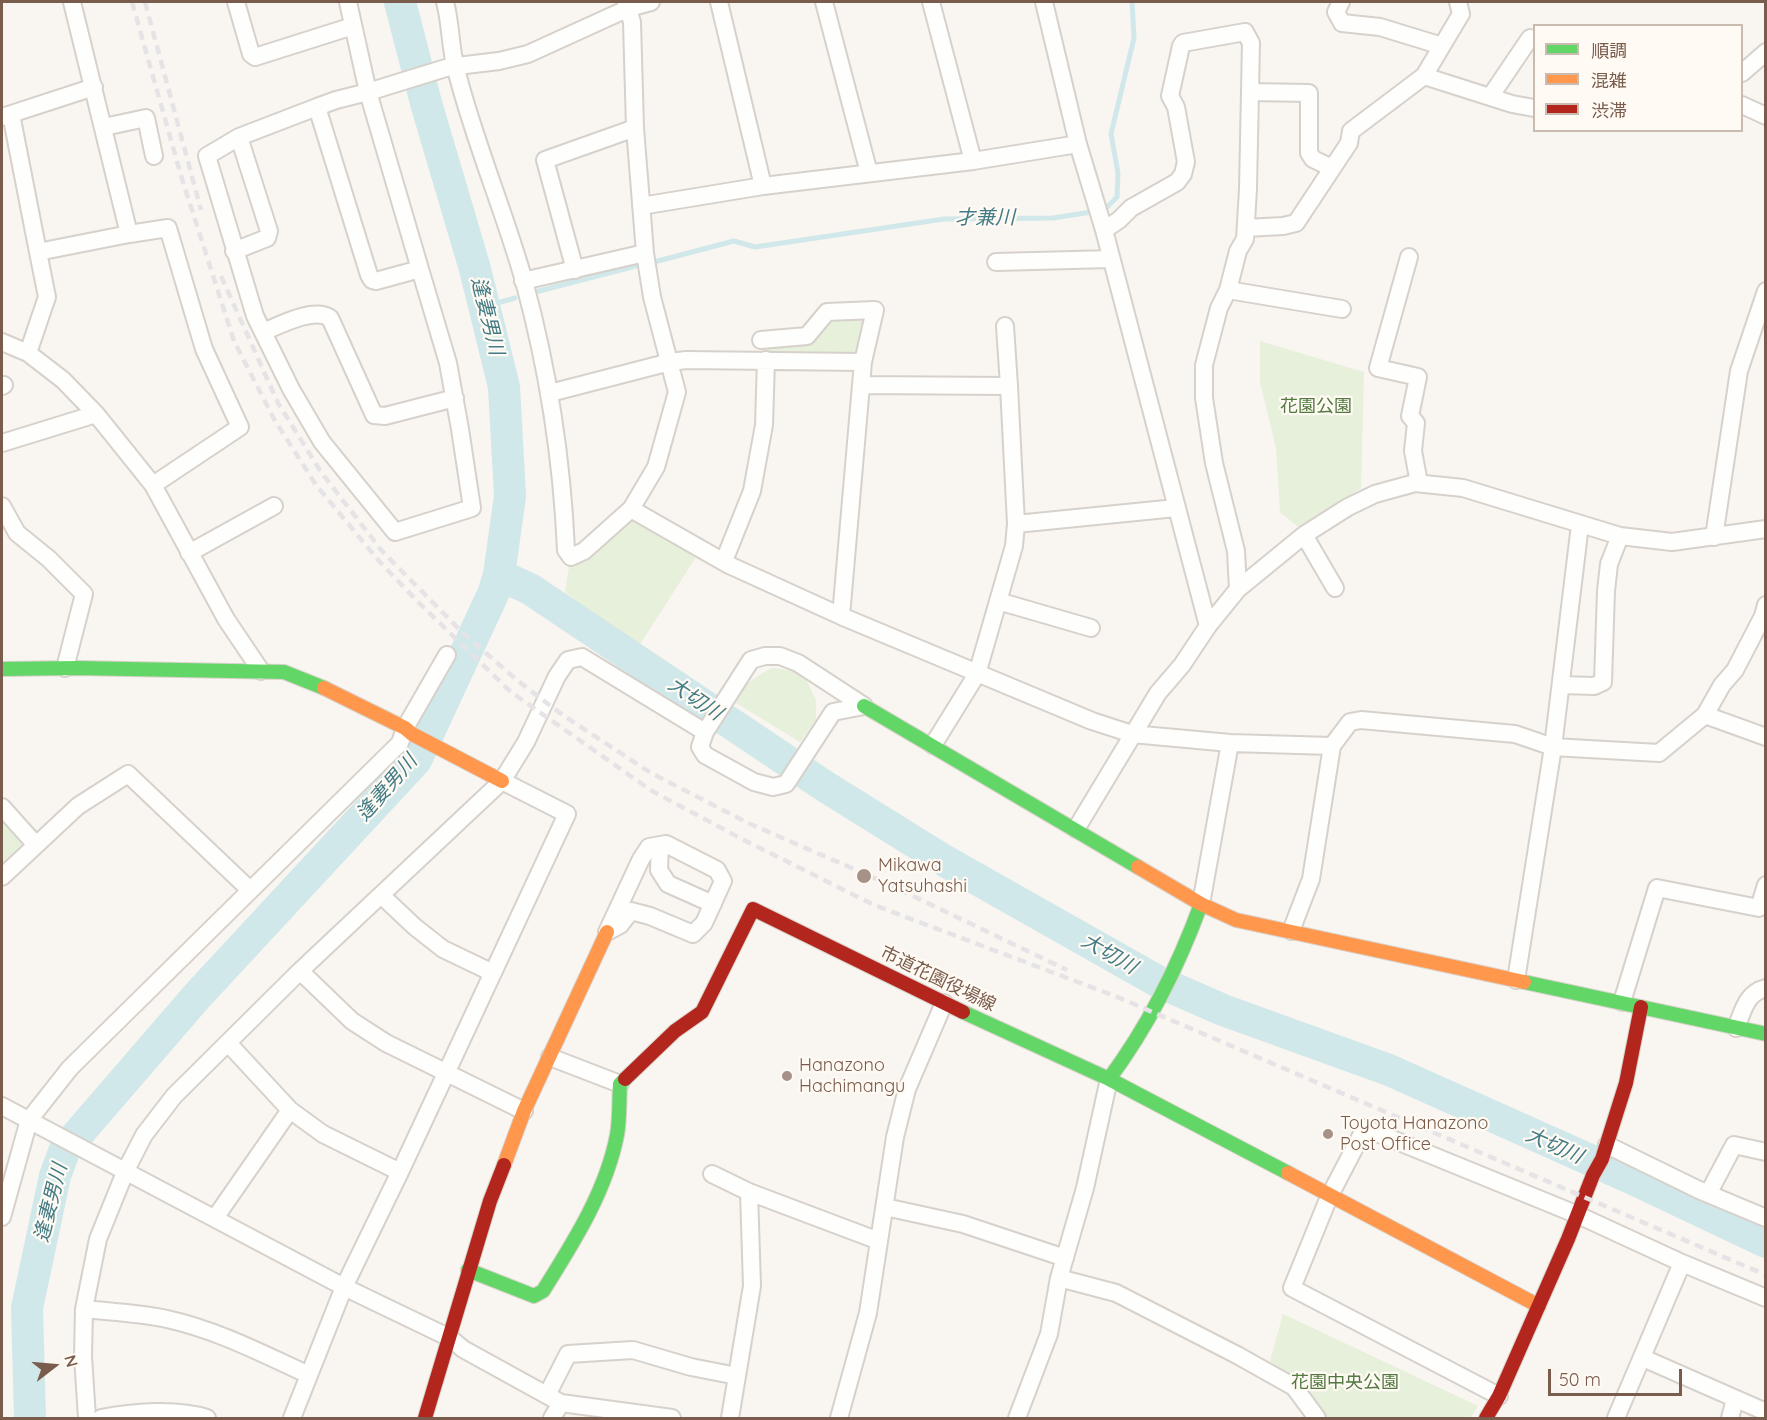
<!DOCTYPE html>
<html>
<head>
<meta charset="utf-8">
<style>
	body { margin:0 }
	#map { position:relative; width:1767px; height:1420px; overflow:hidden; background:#f9f5f0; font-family:Quicksand,"Noto Sans JP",sans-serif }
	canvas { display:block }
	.frame { position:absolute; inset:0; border:3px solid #7a5c4d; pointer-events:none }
	.legend { position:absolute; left:1533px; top:24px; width:210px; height:108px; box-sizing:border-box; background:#fffaf3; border:2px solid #cabbb1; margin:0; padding:8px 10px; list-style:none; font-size:18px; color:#7a5c4d }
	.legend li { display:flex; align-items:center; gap:12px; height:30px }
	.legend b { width:30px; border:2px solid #cabbb1 }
	.north { position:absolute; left:24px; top:1336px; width:60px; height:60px; -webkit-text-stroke:4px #fffaf3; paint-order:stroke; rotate:74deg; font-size:16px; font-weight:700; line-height:24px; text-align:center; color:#7a5c4d }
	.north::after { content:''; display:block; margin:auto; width:21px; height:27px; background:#7a5c4d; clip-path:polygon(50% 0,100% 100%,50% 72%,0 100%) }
	.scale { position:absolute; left:1548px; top:1369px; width:134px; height:27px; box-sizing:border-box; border:3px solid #7a5c4d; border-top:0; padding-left:8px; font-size:18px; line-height:21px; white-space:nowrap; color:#7a5c4d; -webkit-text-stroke:4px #fffaf3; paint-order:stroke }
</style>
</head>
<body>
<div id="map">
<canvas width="1767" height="1420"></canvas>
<div class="frame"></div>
<ul class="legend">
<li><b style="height:8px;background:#63d668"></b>順調</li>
<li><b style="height:8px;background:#ff974d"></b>混雑</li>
<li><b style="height:8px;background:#b3261e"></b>渋滞</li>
</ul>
<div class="north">N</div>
<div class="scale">50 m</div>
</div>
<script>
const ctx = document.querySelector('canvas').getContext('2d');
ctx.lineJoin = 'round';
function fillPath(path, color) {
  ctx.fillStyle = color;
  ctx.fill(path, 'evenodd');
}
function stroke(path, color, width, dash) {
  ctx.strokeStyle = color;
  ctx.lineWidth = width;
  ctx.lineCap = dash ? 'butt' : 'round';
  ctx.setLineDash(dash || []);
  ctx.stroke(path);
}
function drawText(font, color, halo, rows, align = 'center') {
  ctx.font = font + ' Quicksand,"Noto Sans JP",sans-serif';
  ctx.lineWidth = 4.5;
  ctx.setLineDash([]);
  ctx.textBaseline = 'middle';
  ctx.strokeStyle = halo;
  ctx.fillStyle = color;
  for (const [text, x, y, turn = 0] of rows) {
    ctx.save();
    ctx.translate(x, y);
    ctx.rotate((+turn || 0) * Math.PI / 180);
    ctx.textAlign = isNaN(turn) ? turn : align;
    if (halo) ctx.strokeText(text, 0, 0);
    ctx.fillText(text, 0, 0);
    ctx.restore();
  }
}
const green = new Path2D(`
	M870 314 859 358 762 355 763 344 807 340 828 315Z
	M1260 341 1364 372 1361 488 1302 530 1280 512 1276 448 1260 382Z
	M632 517 696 557 637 649 565 592 569 567 586 561Z
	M772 668 796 671 806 679 816 700V720L800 742 736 703C745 682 752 679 772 668Z
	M2 816 21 836 22 849 2 868Z
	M1283 1314 1478 1406 1470 1418H1325L1307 1392 1270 1361Z`);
const stream = new Path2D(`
	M654 262 734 241 755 247 944 219 1053 218 1104 210 1117 197 1118 173 1111 134 1134 38 1132 2
	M535 292 636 266
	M483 299 497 303 515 298`);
const river = new Path2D(`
	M499 575 530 589 826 787 945 861 1159 982 1223 1010 1389 1070 1635 1180 1766 1242
	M30 1418 27 1308 55 1176 65 1149 198 995 416 760 493 594 499 575 510 496 504 387 475 269 426 103 400 2`);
const street = new Path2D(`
	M72 2 129 234 168 228 204 349 240 427 153 485
	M236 2 251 54 255 57 353 26
	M348 2 368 92 420 269 376 281 372 280 369 275 317 107 336 100 368 92 449 67 499 61 528 54 629 8 651 2
	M445 2C451 24 450 47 456 69 474 141 504 210 524 281 548 369 562 459 566 550L571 557 584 551 631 509 656 467 677 392 652 297 645 253 635 128 632 22 626 2
	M719 2 763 186
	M824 2 869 173
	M931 2 973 161
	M1044 2 1078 144 1104 230 1208 626
	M1341 2 1336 12 1342 23 1380 27 1442 46
	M1742 73 1766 52
	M1424 76 1512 104 1534 108
	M1250 92 1309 93V153L1313 159 1332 168
	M1490 97 1530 38
	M1742 105 1766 116
	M317 107 239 137 207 156 255 316 291 389 322 442 395 532 472 508 460 429 448 363 420 269
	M11 114 38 252 129 234
	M2 117 94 87
	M104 127 146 118 154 156
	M641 206 763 186 973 161 1078 144
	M1246 228 1283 226 1296 223 1349 143 1351 131 1424 76 1461 14 1458 2
	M1104 230 1119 220 1131 208 1177 182 1183 174 1186 162 1176 107 1170 96 1181 46 1183 43 1245 32 1251 43 1248 189 1245 239 1238 251 1228 290 1219 308 1204 365V398L1214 463 1236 551 1238 589
	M234 251 267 238 269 231 239 137
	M1409 257 1378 368 1418 377 1410 416 1416 423 1413 451 1419 483
	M996 262 1111 259
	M575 270 545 160 635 128
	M523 281 645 253
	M1228 290 1342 309
	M1005 326 1009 386
	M263 332C280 325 314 307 330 318L374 415 385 416 455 398
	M761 340 807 336 827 312 875 310 863 362 841 616
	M2 342 28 353 63 380 96 414 153 485 226 619 261 671
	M28 353 47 297 38 252
	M861 385 1009 386 1016 524
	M2 386 4 385
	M550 393 670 362 686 360 863 362
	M2 443 96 414
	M2 506 17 533 49 559 84 594 65 668
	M631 509 729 565 841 616 1092 721 1132 734 1230 743 1332 746 1350 722 1361 720 1515 734 1553 747 1659 753 1705 715
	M1304 535 1335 588
	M1714 537 1739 371 1766 291
	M189 553 274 506
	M724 561 752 491 764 425 766 360
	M998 601 1091 628
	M1766 605 1763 616 1735 670 1722 685 1705 715 1766 737
	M765 656H780L798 663 864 706 833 712 786 784 773 787 754 782 705 755 700 747 705 732 751 660Z
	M1562 685 1594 686 1603 682 1606 591 1609 564 1620 536
	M933 745 977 674 1014 546 1016 524 1176 508
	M2 807 36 845
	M1076 829 1158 693 1182 665 1208 626 1238 589 1304 535 1348 507 1375 494 1415 483 1463 488 1620 536 1672 542 1766 529
	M666 844 717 870 723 881 704 923 693 934 650 916 631 911 620 925 607 932 641 859 649 847Z
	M660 845 659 870 668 884 713 904
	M2 877 78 806 128 774 250 890
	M381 895 415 927 443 949 493 973
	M1201 904 1230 743
	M1291 931 1311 879 1332 746
	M300 971 352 1021 386 1043 524 1111
	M1516 980 1553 747 1580 525
	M1622 1002 1657 888 1759 908 1766 885
	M1736 1028C1743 1011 1746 993 1766 988
	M228 1043 290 1110 323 1134 400 1172
	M550 1057 620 1084
	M2 1106 344 1287 450 1338 463 1349 561 1403 672 1418
	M1607 1145 1699 1190 1766 1218
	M712 1174 749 1192 752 1286 730 1418
	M749 1192 879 1241
	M1708 1194 1734 1145 1766 1152
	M885 1207 963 1224 1065 1258
	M2 1217 29 1120 70 1068 400 743 405 728 447 655
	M215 1218 290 1110
	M1059 1278 1116 1293 1237 1355 1294 1387 1317 1418
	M84 1309C112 1312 140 1313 167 1319 217 1330 263 1354 309 1375
	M1643 1358 1766 1412
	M547 1395 568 1354 633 1350 691 1367 737 1376
	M1499 1396 1292 1288 1329 1197 1365 1128 1578 1215 1682 1263 1766 1298
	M87 1418 83 1356 84 1309 98 1239 126 1170 144 1135 174 1096 300 971 502 781 526 742 557 676 568 660 582 657 705 732
	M101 1418C132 1412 177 1408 207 1418
	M292 1418 344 1287 400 1172 567 814 502 781
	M552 1418 561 1403
	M839 1418 868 1313 895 1137 907 1089 944 1003
	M1017 1418 1049 1334 1059 1278 1085 1188 1109 1079
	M1616 1418 1682 1263
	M1730 1418 1735 1399`);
const fast = new Path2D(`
	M2 669 76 668 284 672 324 688
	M864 706 1138 867
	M1524 982 1766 1034
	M963 1012 1109 1079 1288 1173
	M1109 1079C1149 1025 1178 967 1201 904
	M468 1270 534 1296 543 1291C573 1243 606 1192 617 1135 620 1119 619 1101 620 1084L625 1079`);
const slow = new Path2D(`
	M324 688 405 728 412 734 502 781
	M1138 867 1201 904 1236 920 1524 982
	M504 1165 524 1111 607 932
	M1288 1173 1539 1306`);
const jam = new Path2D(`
	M625 1079 675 1031 702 1012 753 909 963 1012
	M425 1418 490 1201 504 1165
	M1486 1418 1499 1396 1568 1239 1593 1175 1602 1159 1626 1083 1641 1007`);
const rail = new Path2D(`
	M132 2 182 179 234 341 274 419 316 485 379 561 419 603 511 692 652 791 742 839 874 905 1115 996 1766 1275
	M145 2 201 210
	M221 276 278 403 321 472 382 551 463 633 518 681 564 716 651 773 748 823 886 883 1067 970`);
const markers = [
	[864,876,8,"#a69286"],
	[787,1076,6,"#a69286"],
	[1328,1134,6,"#a69286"]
];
const parkNames = [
	["花園公園",1316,407],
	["花園中央公園",1345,1383]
];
const poiNames = [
	["Mikawa",878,866],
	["Yatsuhashi",878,887],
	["Hanazono",799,1066],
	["Hachimangu",799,1087],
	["Toyota Hanazono",1340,1124],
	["Post Office",1340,1145]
];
const streetNames = [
	["市道花園役場線",938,979,26]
];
const waterNames = [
	["才兼川",985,218],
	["逢妻男川",487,316,76],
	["大切川",695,699,34],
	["逢妻男川",387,788,-49],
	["大切川",1109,954,30],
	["大切川",1554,1146,24],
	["逢妻男川",51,1203,-76]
];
fillPath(green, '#e7f0db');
stroke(stream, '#d0e8ea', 5);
stroke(river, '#d0e8ea', 32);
stroke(street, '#d7d1cb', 20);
stroke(fast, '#d9d2cb', 16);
stroke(slow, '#d9d2cb', 16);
stroke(jam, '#d9d2cb', 16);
stroke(street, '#fefefd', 16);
stroke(fast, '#63d668', 14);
stroke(slow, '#ff974d', 14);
stroke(jam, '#b3261e', 14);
stroke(rail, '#e6e3e7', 4.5, [9, 6]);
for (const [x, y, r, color] of markers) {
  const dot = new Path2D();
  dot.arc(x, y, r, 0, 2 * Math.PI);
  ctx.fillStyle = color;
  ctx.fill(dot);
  stroke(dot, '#fffaf3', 2);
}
drawText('18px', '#537a41', '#fffaf3', parkNames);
drawText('18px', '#7a5c4d', '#fffaf3', poiNames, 'left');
drawText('18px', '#7a5c4d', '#fffaf3', streetNames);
drawText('italic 20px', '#437c86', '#fffaf3', waterNames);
</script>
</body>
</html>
